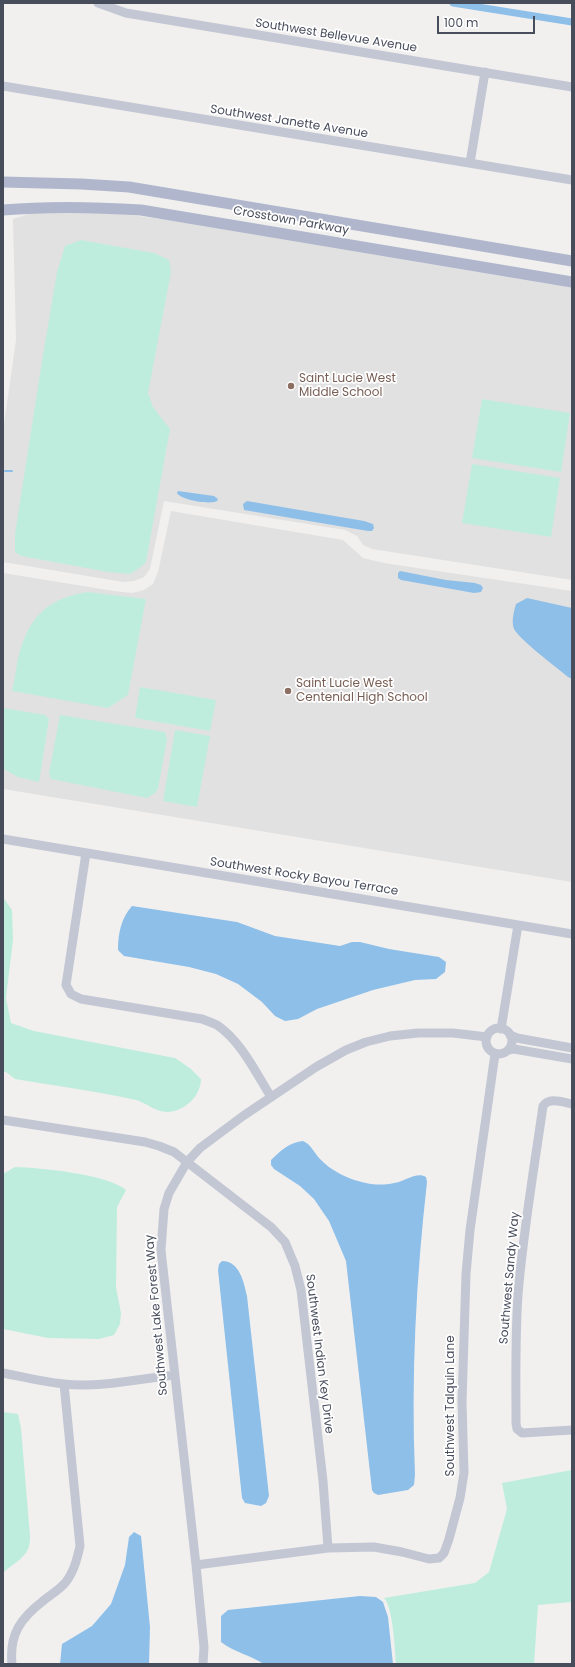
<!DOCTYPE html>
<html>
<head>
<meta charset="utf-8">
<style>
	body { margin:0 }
	#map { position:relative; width:575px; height:1667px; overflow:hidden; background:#f1f0ef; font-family:Poppins,sans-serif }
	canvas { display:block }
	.frame { position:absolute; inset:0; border:4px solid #484d5c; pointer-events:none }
	.scale { position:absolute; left:437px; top:16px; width:98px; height:18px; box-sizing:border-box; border:2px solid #484d5c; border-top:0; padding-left:5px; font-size:12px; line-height:14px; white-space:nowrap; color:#484d5c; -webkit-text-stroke:3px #fff; paint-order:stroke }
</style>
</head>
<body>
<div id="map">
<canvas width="575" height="1667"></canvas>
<div class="frame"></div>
<div class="scale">100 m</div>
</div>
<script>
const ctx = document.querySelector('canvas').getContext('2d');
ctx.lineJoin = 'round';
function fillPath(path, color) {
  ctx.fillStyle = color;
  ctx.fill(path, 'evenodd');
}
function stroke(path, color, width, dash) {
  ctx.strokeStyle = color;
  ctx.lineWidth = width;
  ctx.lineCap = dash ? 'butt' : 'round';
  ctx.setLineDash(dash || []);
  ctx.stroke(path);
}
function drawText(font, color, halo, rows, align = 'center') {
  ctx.font = font + ' Poppins,sans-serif';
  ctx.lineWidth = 3.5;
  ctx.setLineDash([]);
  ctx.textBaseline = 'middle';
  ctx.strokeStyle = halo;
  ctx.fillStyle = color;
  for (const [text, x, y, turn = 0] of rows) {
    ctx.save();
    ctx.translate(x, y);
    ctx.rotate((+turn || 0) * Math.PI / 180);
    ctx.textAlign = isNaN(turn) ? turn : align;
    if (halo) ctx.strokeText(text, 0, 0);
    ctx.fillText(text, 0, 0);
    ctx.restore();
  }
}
const education = new Path2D(`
	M35 212 115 213 185 222 572 286V580L372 549 363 545 357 536 345 530 164 501 150 569 144 577 134 581 123 582 3 562V431L16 340 13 219Z
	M171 511 343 540 363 558 384 563 572 591V882L3 789V573L114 591 132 593 144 590 153 584 158 572Z`);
const green = new Path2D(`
	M81 240 154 253 169 260 171 272 148 393 153 407 170 429 146 562 138 569 130 574 108 572 21 556 15 552V534L42 361 57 272 65 246Z
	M482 399 570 413 561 472 472 458Z
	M472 464 560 478 551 537 462 523Z
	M88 592 146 599 128 695 108 708 12 691C15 679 16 666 19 654 30 615 49 598 88 592Z
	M140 687 216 700 210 731 135 718Z
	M3 708 45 715 49 719 39 782 18 777 3 769Z
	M60 715 165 732 167 739 158 789 155 793 147 798 51 779 49 773Z
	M175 730 210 736 197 807 163 801Z
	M3 897 12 910 13 940 6 998 11 1023 34 1031 175 1058 191 1069 201 1079C201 1096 184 1112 167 1112 155 1112 147 1103 136 1100 96 1091 55 1086 15 1079L6 1072H3Z
	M15 1167C41 1168 107 1174 126 1190L117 1207 116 1287 121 1313 120 1324 114 1335 99 1339 48 1338 3 1329V1174Z
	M3 1412 18 1414 21 1428 30 1536C30 1540 30 1545 28 1549 24 1559 11 1565 3 1573Z
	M572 1470V1602L538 1605 534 1664H396C395 1651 393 1606 384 1598L475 1583 489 1572 507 1509 502 1483Z`);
const water = new Path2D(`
	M178 491 214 496 218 499 217 501C210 505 181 500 177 493Z
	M247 501 364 521 373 524 374 528 372 531H368L244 510 243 504Z
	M400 571 446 580 475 583 481 585 483 588 481 592 474 593 401 580 398 578V573Z
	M527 598 572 608V679L568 677C555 666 521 641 514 629 511 621 514 611 516 604Z
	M132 906 237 922 275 936 340 946 352 942H360L389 949 439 957 446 962 445 972 436 979 415 980 373 990 317 1009 298 1019 285 1021 275 1016 262 1002 238 984 216 974 189 967 124 956 118 950C118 934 121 918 132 906Z
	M303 1141C311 1144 314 1153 320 1159 331 1171 350 1180 366 1183 375 1185 385 1185 394 1183 404 1182 417 1171 426 1177L427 1182C416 1279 411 1377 415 1475L414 1485 408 1490 378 1495 374 1493 372 1490 346 1261 329 1221 314 1199 300 1186 274 1169 271 1165V1160C280 1151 290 1142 303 1141Z
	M222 1261C240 1261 244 1283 247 1296L269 1496 266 1503 261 1506 245 1503 242 1498 218 1270 219 1264Z
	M134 1532 141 1536 150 1627 149 1664H60L62 1644 92 1626 111 1604 125 1565 129 1537Z
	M360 1596 376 1597 383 1602 388 1617 393 1664H264C250 1655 234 1652 221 1642V1616L228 1610Z`);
const stream = new Path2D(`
	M5 471H12`);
const canal = new Path2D(`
	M453 3 572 22`);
const minor = new Path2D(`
	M98 3 126 13 572 87
	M3 86 572 180
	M470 163 485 72
	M3 839 572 934
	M86 853 66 985 71 994 81 999 202 1019C207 1021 213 1023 217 1025 241 1041 256 1073 271 1097
	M486 1041a13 13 0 1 1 26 0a13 13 0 1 1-26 0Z
	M501 1029 518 925
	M510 1035 517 1038 572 1048
	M508 1050 514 1049 572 1059
	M572 1104C562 1102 549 1097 543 1106 534 1169 523 1232 518 1295 515 1338 516 1380 516 1423L517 1429 522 1433 572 1430
	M3 1120 145 1142 159 1146 174 1152 271 1227 285 1242 295 1266 301 1290 323 1481 328 1548
	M3 1373C23 1377 43 1382 64 1384 99 1388 139 1379 174 1375
	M196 1565 328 1548 374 1547 402 1552 429 1559 439 1558 444 1553 449 1539 460 1498 464 1473 462 1402 466 1274 470 1230 495 1054
	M12 1664C9 1634 21 1618 43 1601 50 1595 59 1590 65 1583 74 1572 77 1559 80 1546L64 1384
	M203 1664 204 1647 196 1565 161 1250 164 1209 169 1193 187 1162 200 1148 243 1116 316 1067 346 1050 366 1042 390 1036 418 1033H453L487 1037`);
const major = new Path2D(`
	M3 182 81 184 129 187 572 261
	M3 210C49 206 95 207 141 210L572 282`);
const markers = [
	[291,386,4,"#8d6e63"],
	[288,691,4,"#8d6e63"]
];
const streetNames = [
	["Southwest Bellevue Avenue",336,36,9],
	["Southwest Janette Avenue",289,122,9],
	["Crosstown Parkway",291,221,10],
	["Southwest Rocky Bayou Terrace",304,877,9],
	["Southwest Sandy Way",510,1278,-85],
	["Southwest Lake Forest Way",157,1315,-95],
	["Southwest Indian Key Drive",319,1354,83],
	["Southwest Talquin Lane",451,1406,-90]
];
const educationNames = [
	["Saint Lucie West",299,379],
	["Middle School",299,393],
	["Saint Lucie West",296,684],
	["Centenial High School",296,698]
];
fillPath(education, '#e2e1e1');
fillPath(green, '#bfeddd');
fillPath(water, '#8ebfe9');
stroke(stream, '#8ebfe9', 2);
stroke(canal, '#8ebfe9', 7);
stroke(minor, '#c3c7d3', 9);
stroke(major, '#b0b7cd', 11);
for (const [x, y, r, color] of markers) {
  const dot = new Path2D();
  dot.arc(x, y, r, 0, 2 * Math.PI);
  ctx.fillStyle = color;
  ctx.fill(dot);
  stroke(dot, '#fff', 1.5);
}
drawText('12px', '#484d5c', '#fff', streetNames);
drawText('12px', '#785e54', '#fff', educationNames, 'left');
</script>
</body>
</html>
